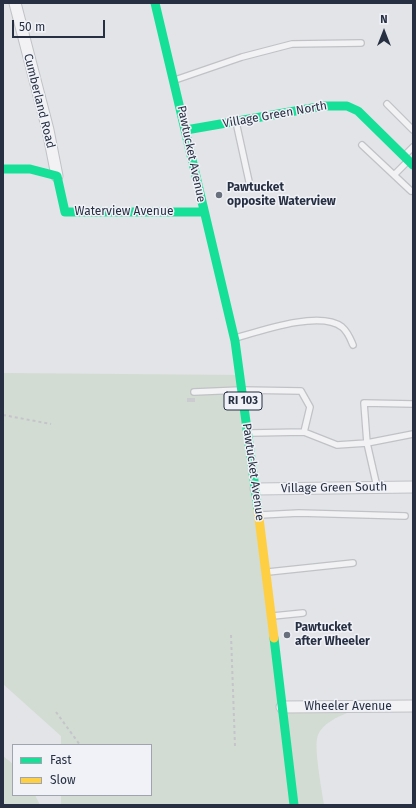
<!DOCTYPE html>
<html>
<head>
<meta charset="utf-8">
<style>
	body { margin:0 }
	#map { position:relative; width:416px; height:808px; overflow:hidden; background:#e2e4e8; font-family:"Fira Sans",sans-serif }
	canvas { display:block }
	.frame { position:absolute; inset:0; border:4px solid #273043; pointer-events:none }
	.legend { position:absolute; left:12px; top:744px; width:140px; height:52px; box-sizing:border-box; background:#f0f2f7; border:1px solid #a0a4af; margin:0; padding:5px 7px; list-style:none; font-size:12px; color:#273043 }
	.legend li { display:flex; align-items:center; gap:8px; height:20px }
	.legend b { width:20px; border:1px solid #a0a4af }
	.north { position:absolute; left:364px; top:12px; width:40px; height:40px; -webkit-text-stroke:3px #f0f2f7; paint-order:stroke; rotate:0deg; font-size:11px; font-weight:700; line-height:16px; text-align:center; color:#273043 }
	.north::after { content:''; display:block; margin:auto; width:14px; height:18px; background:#273043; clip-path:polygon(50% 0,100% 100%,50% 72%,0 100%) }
	.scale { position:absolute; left:12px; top:20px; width:93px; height:18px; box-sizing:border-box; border:2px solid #273043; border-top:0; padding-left:5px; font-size:12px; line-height:14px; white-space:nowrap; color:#273043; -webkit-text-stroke:3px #f0f2f7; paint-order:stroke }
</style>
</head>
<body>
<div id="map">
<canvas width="416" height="808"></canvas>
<div class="frame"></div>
<ul class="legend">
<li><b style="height:5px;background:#16e098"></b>Fast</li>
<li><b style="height:5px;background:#ffcf43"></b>Slow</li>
</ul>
<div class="north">N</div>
<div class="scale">50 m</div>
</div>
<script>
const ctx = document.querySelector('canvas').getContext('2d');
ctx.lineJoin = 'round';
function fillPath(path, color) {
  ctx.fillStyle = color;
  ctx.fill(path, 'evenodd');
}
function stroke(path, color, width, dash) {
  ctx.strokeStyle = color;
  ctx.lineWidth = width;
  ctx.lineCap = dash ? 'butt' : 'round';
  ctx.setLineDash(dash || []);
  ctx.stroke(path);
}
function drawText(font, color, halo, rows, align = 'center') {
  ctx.font = font + ' "Fira Sans",sans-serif';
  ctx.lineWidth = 3;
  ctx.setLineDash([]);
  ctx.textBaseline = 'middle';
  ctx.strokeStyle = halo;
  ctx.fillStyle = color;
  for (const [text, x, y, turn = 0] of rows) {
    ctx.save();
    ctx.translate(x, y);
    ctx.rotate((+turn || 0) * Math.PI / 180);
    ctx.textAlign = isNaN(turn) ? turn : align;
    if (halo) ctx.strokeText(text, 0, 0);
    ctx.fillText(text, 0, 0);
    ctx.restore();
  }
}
const green = new Path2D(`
	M3 373 240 375 281 705 347 710V713C337 717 322 724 318 735 313 745 322 791 324 805H61V795H151V745H61V736L3 684Z
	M3 756 13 764V795H35L40 805H3Z`);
const building = new Path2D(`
	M187 398H195V402H187Z`);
const path = new Path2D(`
	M3 415 51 424
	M231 635 235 746
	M56 712 80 745`);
const lane = new Path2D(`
	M175 80 242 57 292 44 361 43
	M387 104 413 130
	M236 122 250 186
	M362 145 411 191
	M404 156 413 147
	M394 175 408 161
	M236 338C260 331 320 310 342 327 348 332 350 338 353 345
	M194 392 241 390 301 391 310 407 304 432
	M251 433 304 432 337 445 367 443 413 434
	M377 487 367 443 364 403 413 404
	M260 515 299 513 405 516
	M268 572 353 563
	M273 616 303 613`);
const street = new Path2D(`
	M15 3 48 130 57 176
	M256 489 413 487
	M282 707 413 706`);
const fast = new Path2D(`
	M155 3 235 341 258 510
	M186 130 324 106H347L358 111 413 165
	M3 169H30L57 176 65 212H204
	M274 638 294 805`);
const slow = new Path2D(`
	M258 510 274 638`);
const markers = [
	[219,195,4,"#686f7d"],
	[287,635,4,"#686f7d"]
];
const shields = [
	[243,401,38]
];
const shieldNames = [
	["RI 103",243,401]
];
const streetNames = [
	["Cumberland Road",39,101,76],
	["Village Green North",275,115,-10],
	["Pawtucket Avenue",191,154,78],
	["Waterview Avenue",124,212],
	["Pawtucket Avenue",253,472,82],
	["Village Green South",334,488,-1],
	["Wheeler Avenue",348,707]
];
const poiNames = [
	["Pawtucket",227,188],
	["opposite Waterview",227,202],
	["Pawtucket",295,628],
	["after Wheeler",295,642]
];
fillPath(green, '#d2dcd2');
fillPath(building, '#cbccd0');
stroke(lane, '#c0c2c6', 8);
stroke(street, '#c0c2c6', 13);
stroke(path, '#c4c5cb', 2, [3, 3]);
stroke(lane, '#f2f2f4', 5.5);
stroke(street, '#f2f2f4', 11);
stroke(fast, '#16e098', 9);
stroke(slow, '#ffcf43', 9);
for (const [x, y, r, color] of markers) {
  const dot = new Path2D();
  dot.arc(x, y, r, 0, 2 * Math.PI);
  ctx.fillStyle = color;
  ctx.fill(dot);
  stroke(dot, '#f0f2f7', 1.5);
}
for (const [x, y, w] of shields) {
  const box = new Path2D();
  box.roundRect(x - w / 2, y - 9, w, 18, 3);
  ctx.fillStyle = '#f0f2f7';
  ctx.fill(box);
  stroke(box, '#273043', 1);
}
drawText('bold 11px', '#273043', null, shieldNames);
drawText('12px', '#273043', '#f0f2f7', streetNames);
drawText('bold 12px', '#273043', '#f0f2f7', poiNames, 'left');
</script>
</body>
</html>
